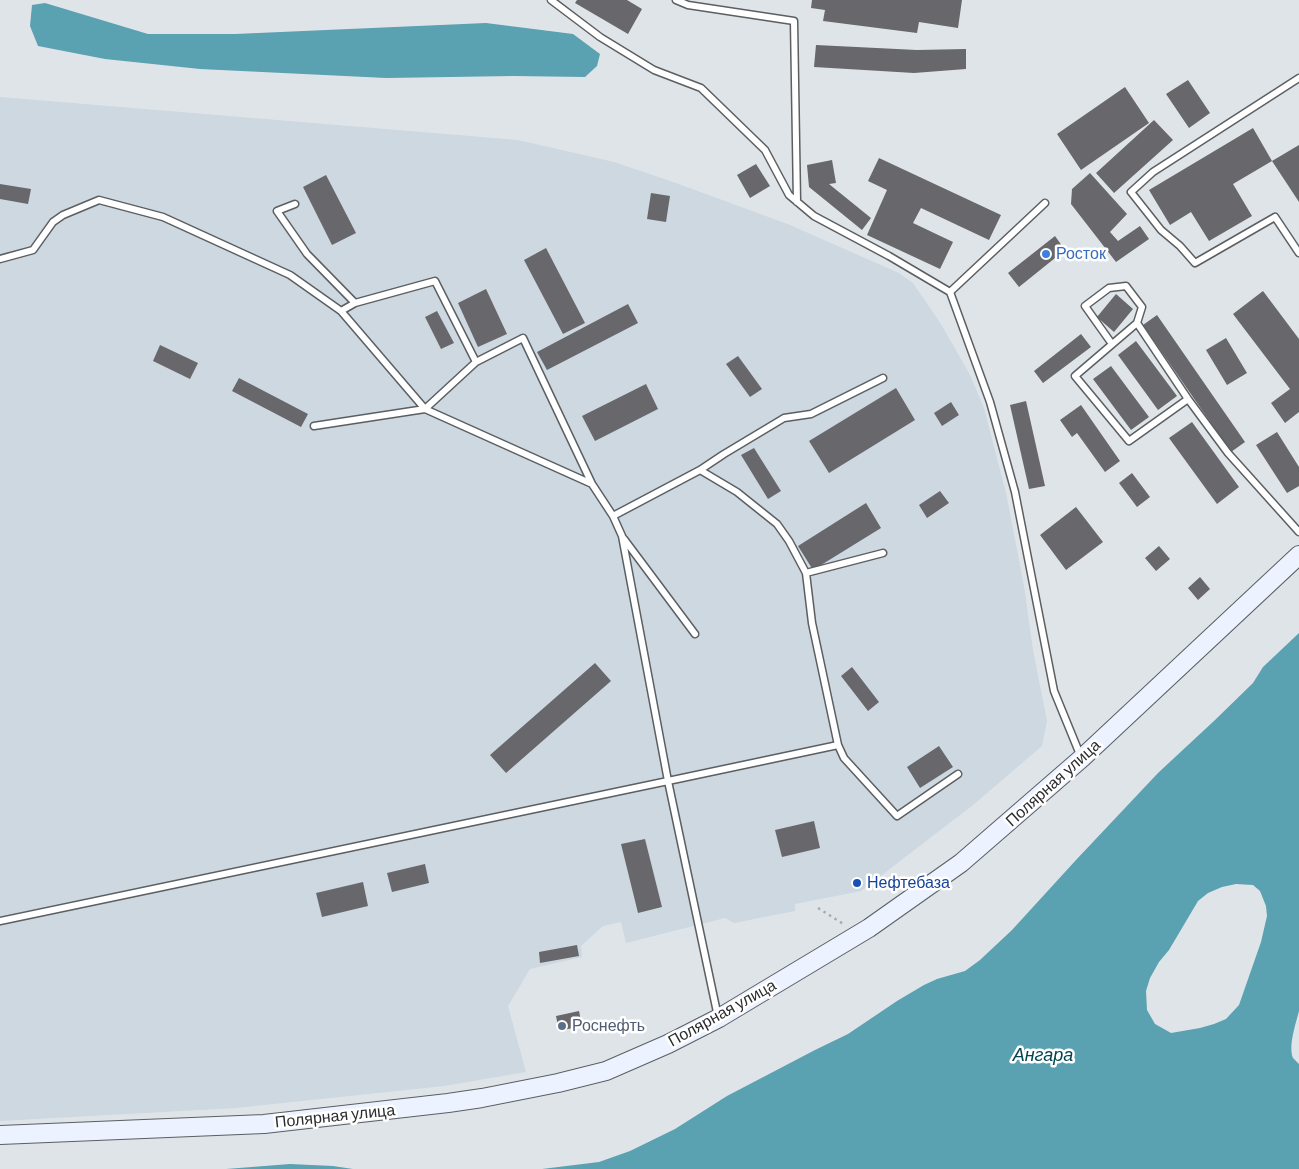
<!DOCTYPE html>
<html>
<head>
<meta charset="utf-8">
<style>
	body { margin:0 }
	canvas { display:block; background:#dfe4e8 }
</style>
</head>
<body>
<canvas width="1299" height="1169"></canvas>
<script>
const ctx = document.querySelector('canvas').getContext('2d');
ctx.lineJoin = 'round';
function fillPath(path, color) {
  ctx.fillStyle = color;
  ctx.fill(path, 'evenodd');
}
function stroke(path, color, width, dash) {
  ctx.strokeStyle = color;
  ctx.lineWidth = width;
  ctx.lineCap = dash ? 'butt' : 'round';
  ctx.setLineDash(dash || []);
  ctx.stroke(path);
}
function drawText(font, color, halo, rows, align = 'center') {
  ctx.font = font + ' Barlow,sans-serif';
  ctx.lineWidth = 5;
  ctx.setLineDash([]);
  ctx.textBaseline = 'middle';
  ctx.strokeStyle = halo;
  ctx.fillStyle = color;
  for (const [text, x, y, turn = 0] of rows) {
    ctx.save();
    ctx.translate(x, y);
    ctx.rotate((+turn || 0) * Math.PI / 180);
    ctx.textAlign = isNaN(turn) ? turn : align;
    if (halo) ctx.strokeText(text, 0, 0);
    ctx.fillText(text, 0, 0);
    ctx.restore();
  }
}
const built = new Path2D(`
	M0 97 518 140 614 162 676 183 790 225 899 273 913 283 941 324 970 375 984 408 1006 493 1024 586 1033 650 1047 721 1042 746 973 805 861 891 795 904V911L734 923 725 918 626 943 621 922 603 926 581 946 582 957 530 969 508 1006 526 1072 444 1086 236 1108 0 1121Z`);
const water = new Path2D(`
	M45 3 148 34H235L486 23 573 34 600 54 597 66 585 77 513 76 386 78 200 69 105 59 38 46 30 26 32 5Z
	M1299 633V1011C1296 1023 1288 1046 1293 1058 1294 1059 1298 1063 1299 1064V1169H542L599 1162 630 1151 675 1129 727 1096 815 1050 848 1034 897 1001 924 985 937 979 965 971 980 960 1012 930 1076 860 1158 773 1215 720 1253 683 1263 667ZM1236 884 1253 885 1260 891 1266 906 1267 916 1261 942 1239 1005 1226 1019 1214 1024 1200 1028 1171 1033 1155 1024 1147 1010 1146 991 1150 978 1159 962 1169 950 1198 901 1208 893 1222 887Z
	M290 1164 333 1166 353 1169H226Z`);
const building = new Path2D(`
	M577 0H627L642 9 628 34 575 3Z
	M812 0H962L958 28 919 22 917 33 823 21 825 10 811 8Z
	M816 45 917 50 966 49V69L914 73 814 67Z
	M1188 80 1210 113 1189 128 1166 94Z
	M1125 87 1149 123 1081 170 1057 134Z
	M1154 120 1173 140 1114 193 1096 173Z
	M1253 128 1272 161 1233 184 1252 216 1209 241 1191 212 1170 225 1149 190Z
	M1299 145V202L1272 161Z
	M879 158 1001 215 989 240 921 208 913 223 953 242 940 269 867 235 887 190 868 181Z
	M832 160 836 183 829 184 871 218 862 230 809 187 807 165Z
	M756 164 770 186 750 198 737 175Z
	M1090 173 1127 214 1110 232 1118 241 1140 226 1149 239 1116 262 1071 204 1072 189Z
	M326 175 356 233 332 245 303 187Z
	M0 184 31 189 28 204 0 199Z
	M651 193 670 196 666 222 647 219Z
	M1055 236 1065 250 1019 287 1008 273Z
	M546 248 585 323 563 334 524 260Z
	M486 289 507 334 478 347 458 303Z
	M1263 291 1299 339V412L1285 423 1271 403 1290 389 1233 314Z
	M1116 294 1133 309 1114 332 1097 317Z
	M628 304 638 323 547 370 537 352Z
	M437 311 454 343 441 349 425 317Z
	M1157 315 1245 442 1231 452 1143 325Z
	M1081 334 1091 347 1043 383 1034 371Z
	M1226 338 1247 373 1227 385 1206 350Z
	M1136 341 1177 396 1158 410 1118 355Z
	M160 345 198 363 190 379 153 361Z
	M738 356 762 389 750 397 726 364Z
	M1111 366 1149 417 1131 430 1093 379Z
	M239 378 308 414 301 427 232 391Z
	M646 384 658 409 595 441 582 416Z
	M896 388 915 420 829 473 809 441Z
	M1026 401 1045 486 1029 489 1010 405Z
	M951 402 959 415 942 426 934 413Z
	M1081 405 1120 461 1105 472 1077 433 1072 437 1060 420Z
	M1192 422 1239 487 1217 504 1169 438Z
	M1277 432 1299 467V486L1287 493 1256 445Z
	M754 448 781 491 768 499 741 455Z
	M1132 473 1150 497 1137 507 1119 483Z
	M940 491 949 503 927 518 919 505Z
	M866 503 881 528 813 570 798 546Z
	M1076 507 1103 542 1066 570 1040 535Z
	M1159 546 1170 559 1156 571 1145 558Z
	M1200 577 1210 589 1198 600 1188 588Z
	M595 663 611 681 506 773 490 755Z
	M852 667 879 702 868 711 841 676Z
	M939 746 953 767 920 788 907 767Z
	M814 821 820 848 782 857 775 830Z
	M645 839 662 907 638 913 621 844Z
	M425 864 429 883 392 892 387 873Z
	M363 882 368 906 322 917 316 893Z
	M577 945 579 956 540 963 539 952Z
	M579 1011 582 1026 559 1031 556 1016Z`);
const path = new Path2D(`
	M818 908 845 925`);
const service = new Path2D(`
	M551 0 600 37 654 70 701 88 765 150 789 195 814 216 889 256 950 292
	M676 0 688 5 794 21 797 202
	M1299 78 1153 172 1131 192 1161 230 1180 246 1195 263 1275 217 1299 253
	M1045 203 950 292 990 402 1015 492 1054 691 1081 757
	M295 204 277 211 307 254 355 303
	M0 259 33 250 53 222 63 215 99 200 163 217 290 275 341 311 425 409 592 484 613 516 622 536 668 781 838 745 812 623 806 573 883 553
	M1112 344 1085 306 1109 288 1126 286 1142 307 1137 323
	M476 362 523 338 592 484
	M1188 399 1137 323 1075 376 1129 441 1188 399 1228 453 1299 532
	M314 426 425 409 476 362 435 281 355 303 341 311
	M700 470 737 492 777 524 789 541 806 573
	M613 516 700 470 724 454 784 418 811 414 883 378
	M624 539 695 634
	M838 745 844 758 897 816 958 774
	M0 921 668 781 718 1017`);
const secondary = new Path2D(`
	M0 1135 264 1124 448 1103 482 1098 558 1083 606 1071 668 1044 719 1018 869 928 961 863 1082 758 1299 555`);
const markers = [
	[1046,254,5,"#3f7fe0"],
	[857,883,5,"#1a4fb4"],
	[562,1026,5,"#5c6f8a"]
];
const shopNames = [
	["Росток",1056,254]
];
const streetNames = [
	["Полярная улица",1053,783,-42],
	["Полярная улица",722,1013,-29],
	["Полярная улица",335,1116,-6]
];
const transitNames = [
	["Нефтебаза",867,883]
];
const serviceNames = [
	["Роснефть",572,1026]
];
const waterNames = [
	["Ангара",1043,1055]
];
fillPath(built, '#cdd8e1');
fillPath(water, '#5aa1b1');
fillPath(building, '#67676c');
stroke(service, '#5b5f62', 9);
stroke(secondary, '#5b5f62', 20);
stroke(path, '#a8acaf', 2.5, [2.5, 4]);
stroke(service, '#fff', 6);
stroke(secondary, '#ecf2ff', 18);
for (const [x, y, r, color] of markers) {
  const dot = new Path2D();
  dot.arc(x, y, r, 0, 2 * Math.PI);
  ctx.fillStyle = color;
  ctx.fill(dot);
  stroke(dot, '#fff', 2);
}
drawText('16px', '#366cbe', '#fff', shopNames, 'left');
drawText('16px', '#2a2c2d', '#fff', streetNames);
drawText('16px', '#164399', '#fff', transitNames, 'left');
drawText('16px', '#4e5e75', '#fff', serviceNames, 'left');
drawText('italic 18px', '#00444f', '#fff', waterNames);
</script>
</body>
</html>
